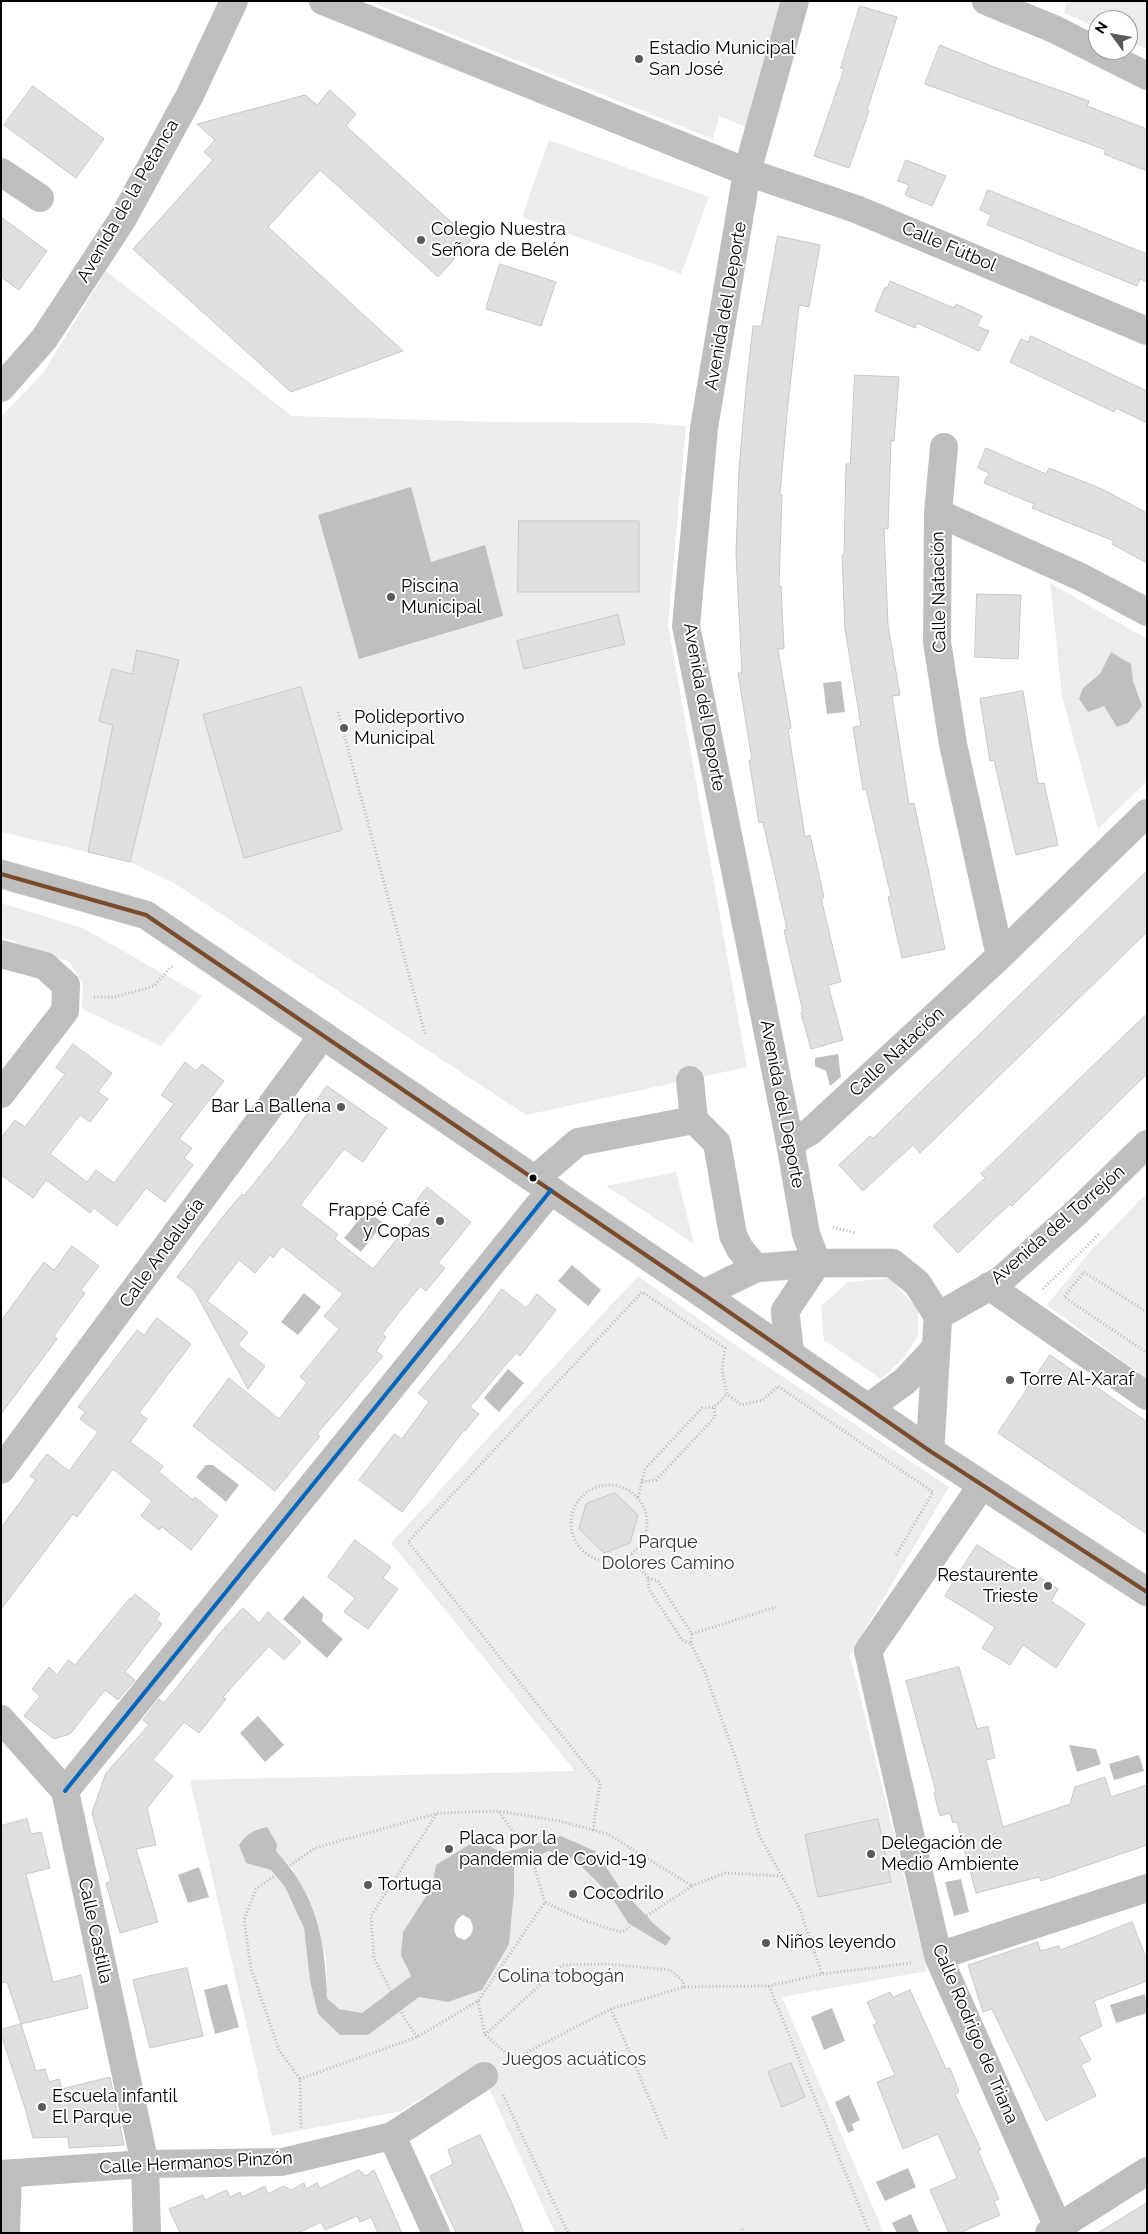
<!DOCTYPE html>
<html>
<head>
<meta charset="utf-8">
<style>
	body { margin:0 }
	#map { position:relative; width:1148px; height:2234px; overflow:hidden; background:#fff; font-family:Raleway,sans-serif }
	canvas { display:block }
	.frame { position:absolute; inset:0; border:2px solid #000; pointer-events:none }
	.north { position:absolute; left:1088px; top:10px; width:50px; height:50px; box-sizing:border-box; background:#fff; border:1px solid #999; border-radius:50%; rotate:302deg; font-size:14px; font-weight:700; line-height:20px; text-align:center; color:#000 }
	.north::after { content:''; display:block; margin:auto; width:18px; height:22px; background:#595959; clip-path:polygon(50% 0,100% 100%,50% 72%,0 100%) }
</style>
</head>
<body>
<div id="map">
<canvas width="1148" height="2234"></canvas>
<div class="frame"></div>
<div class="north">N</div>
</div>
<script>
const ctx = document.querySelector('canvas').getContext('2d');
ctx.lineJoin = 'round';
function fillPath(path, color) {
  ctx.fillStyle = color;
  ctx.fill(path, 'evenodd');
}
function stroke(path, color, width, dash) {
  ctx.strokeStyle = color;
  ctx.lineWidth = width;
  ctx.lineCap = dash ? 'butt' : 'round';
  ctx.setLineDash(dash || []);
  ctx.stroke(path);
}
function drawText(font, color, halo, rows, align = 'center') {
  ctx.font = font + ' Raleway,sans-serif';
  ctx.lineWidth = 4;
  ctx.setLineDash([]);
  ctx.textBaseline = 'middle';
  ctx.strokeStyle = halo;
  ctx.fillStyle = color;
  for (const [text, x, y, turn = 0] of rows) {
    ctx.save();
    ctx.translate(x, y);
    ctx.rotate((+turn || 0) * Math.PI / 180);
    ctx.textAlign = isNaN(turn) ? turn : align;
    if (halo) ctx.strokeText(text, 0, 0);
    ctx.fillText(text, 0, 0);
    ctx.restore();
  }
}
const green = new Path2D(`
	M369 1H781L746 127 719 116 713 139Z
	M1067 1H1147V49L1128 41V20H1098V28L1064 13Z
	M549 140 709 197 681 274 522 217Z
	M106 271 292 416 496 422 651 423 686 426 668 625 747 1067 526 1115 174 883 130 862 1 832V417L43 373Z
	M1050 583 1147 639V781L1098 829 1062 696Z
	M1 903 83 928 202 996 161 1046 82 1009 83 984 69 962 1 937Z
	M676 1172 694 1244 606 1186Z
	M1147 1193V1379L1047 1305 1089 1253Z
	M638 1276 741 1349 949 1487 850 1655 927 1971 782 1997 884 2233H555L478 2064 401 2111 272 2136 190 1780 575 1771 391 1543ZM561 1836 595 1851 621 1889 655 1925 671 1938 666 1946 628 1923 611 1896 575 1860 549 1851 514 1867V1893L509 1944 448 2002 419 1997 368 2035 318 2014 310 1981 304 1928 285 1887 271 1870 246 1863 240 1845 276 1851 293 1869 326 1958 327 1998 339 2009 362 2013 411 1976 401 1955 403 1932 432 1887 436 1865 503 1853Z
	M889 1278 918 1309V1336L903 1359 881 1379 824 1340 821 1306 848 1282Z`);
const water = new Path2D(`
	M411 487 431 562 485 545 503 616 359 659 318 515Z
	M1111 652 1131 664 1133 681 1142 706 1128 723 1117 727 1104 706 1088 712 1079 699 1083 688 1100 674Z
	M841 681 845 712 827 714 823 683Z
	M838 1054 841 1077 830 1086 826 1071 815 1066V1058Z
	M367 1210 383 1223 361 1252 344 1238Z
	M572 1265 601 1290 588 1306 558 1281Z
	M304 1293 321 1307 298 1335 281 1322Z
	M508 1369 524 1383 499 1412 484 1398Z
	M206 1465H213L239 1485 226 1502 196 1477Z
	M303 1596 323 1614 322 1621 343 1639 327 1658 283 1619Z
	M258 1716 284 1745 265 1762 240 1733Z
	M1069 1745 1096 1749 1101 1764 1077 1772Z
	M1139 1755 1144 1771 1114 1780 1109 1764Z
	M267 1827 277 1844 276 1851C317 1895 325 1940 327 1998L339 2009 362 2013 411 1976 401 1955 403 1932 432 1887 436 1865 477 1840 503 1853 561 1836 595 1851 621 1889 655 1925 671 1938 666 1946 628 1923 611 1896 575 1860 549 1851 514 1867V1893L509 1944 482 1990 448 2002 419 1997 368 2035H340L318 2014 310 1981 304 1928 285 1887 271 1870 246 1863 239 1845C246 1834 254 1830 267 1827ZM463 1915 470 1919C475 1928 473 1935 465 1940L457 1937C452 1929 454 1920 463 1915Z
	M199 1867 209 1897 188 1903 178 1875Z
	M961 1879 969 1912 954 1916 945 1882Z
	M227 1984 239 2027 215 2034 204 1990Z
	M1145 1994 1147 2013 1116 2023 1110 2005Z
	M832 2008 845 2041 824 2050 811 2017Z
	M849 2095 860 2120 852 2124 854 2130 848 2133 835 2102Z
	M908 2168 916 2187 885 2201 876 2182Z
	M911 2214 919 2233H897L892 2223Z`);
const building = new Path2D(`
	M860 6 897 17 867 110 869 111 849 168 814 156 844 69 841 68Z
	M940 45 994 67 1089 101 1087 106 1147 129V171L1104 154 1106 150 925 84Z
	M33 86 104 139 76 178 4 125Z
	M330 90 356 114 346 126 471 240 438 277 320 170 268 227 403 351 291 392 133 249 213 160 204 152 215 140 197 124 305 95 317 105Z
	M906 160 946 176 932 206 905 195 909 185 898 181Z
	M988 190 1147 254V282L1140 279 1137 286 987 225 991 215 980 210Z
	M1 217 47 251 19 290 1 277Z
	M778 236 820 245 809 307 799 305 787 413 780 495H782L779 586H781L784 649H778L791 728 788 729 805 837 810 835 824 897 821 898 841 982 828 985 843 1040 811 1049 801 1013 803 1012 784 930 787 929 763 822 759 823 749 760H752L738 673H742L736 554 739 469 746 389 753 326H761Z
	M500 264 556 282 541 326 486 309Z
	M890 281 954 308 956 304 982 316 977 326 989 331 979 351 917 323 915 328 875 311 885 287 887 288Z
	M1031 336 1147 391V423L1116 408 1114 412 1010 362 1021 339 1028 342Z
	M855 375 899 377 894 441 891 440 888 529 884 528 888 625 900 695 892 696 909 804 914 803 945 949 902 958 888 897 891 896 866 789 863 790 853 727 861 726 845 629 842 555H844L846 464H850Z
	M986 448 1046 474 1049 468 1102 489 1147 513V563L1112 544 1114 541 1032 508 1034 504 984 483 989 473 978 468Z
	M519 521H639V592H518Z
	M977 594 1021 595 1018 659 975 657Z
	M618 615 625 644 524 669 517 641Z
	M137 650 179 660 130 862 88 852 113 725 99 721 112 669 132 674Z
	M301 687 342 830 244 858 203 715Z
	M1023 691 1038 784 1044 783 1058 845 1016 855 994 760 990 761 980 699Z
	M1147 871V932L920 1153 913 1145 863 1191 839 1165 870 1136 873 1138Z
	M1147 1014V1074L1012 1206 1010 1204 958 1253 933 1226 985 1178 981 1174Z
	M73 1044 112 1073 98 1092 108 1099 90 1122 80 1115 50 1154 87 1182 96 1170 114 1183 174 1104 161 1095 185 1062 196 1071 202 1064 224 1081 179 1139 192 1148 184 1158 193 1165 165 1202 146 1188 117 1226 94 1208 90 1213 46 1180 33 1198 1 1175V1138L15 1120 25 1127 65 1074 56 1068Z
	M327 1086 387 1128 363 1162 344 1149 300 1205 338 1234 335 1239 373 1269 413 1219 409 1217 413 1212 410 1209 427 1187 471 1222 438 1263 445 1268 426 1291 420 1286 382 1334 386 1337 376 1351 383 1356 317 1434 320 1436 275 1491 193 1426 229 1378 279 1419 307 1383 300 1377 339 1329 324 1316 343 1294 282 1246 273 1258 270 1255 255 1273 239 1260 207 1301 248 1332 238 1345 265 1366 248 1389 194 1290 177 1277 221 1219 242 1194 244 1196 291 1137Z
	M72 1246 99 1266 81 1290 85 1293 54 1336 57 1339 1 1414V1321L44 1262 54 1270Z
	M502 1289 526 1308 537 1294 556 1310 520 1356 516 1353 470 1407 479 1414 465 1431 464 1430 402 1512 359 1480 394 1434 402 1439 429 1402 418 1393 477 1322Z
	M157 1318 191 1344 139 1413 147 1419 130 1442 163 1466 159 1472 193 1500 195 1497 218 1516 191 1550 162 1527 159 1530 141 1516 152 1501 113 1469 77 1517 73 1514 1 1609V1528L36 1480 30 1476 47 1454 69 1471 98 1432 80 1419 85 1412 78 1407 137 1330 144 1335Z
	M1050 1355 1147 1422V1534L998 1433Z
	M615 1493 638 1515 630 1543 604 1553 579 1529 586 1504Z
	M355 1540 391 1567 383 1578 398 1589 368 1629 344 1612 355 1598 328 1577Z
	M977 1545 1027 1576 1030 1571 1058 1589 1051 1601 1085 1624 1056 1668 1023 1645 1010 1665 982 1648 995 1627 945 1596Z
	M135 1594 160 1614 156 1619 162 1624 125 1672 135 1680 118 1700 105 1690 70 1734 54 1739 24 1716 40 1696 32 1689 49 1667 57 1675 68 1660 75 1665 130 1598 131 1599Z
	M243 1608 259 1623 268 1612 301 1642 284 1660 269 1646 223 1697 226 1699 199 1733 184 1722 153 1760 173 1776 147 1808 156 1845 136 1849 158 1922 120 1933 106 1883 111 1881 92 1813 106 1773 149 1725 143 1720 159 1699 164 1703 221 1632Z
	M959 1667 977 1729 988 1726 995 1758 986 1760 1003 1827 1070 1804 1075 1787 1105 1777 1111 1797 1147 1785V1845L1041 1881 1039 1877 976 1893 957 1822 953 1823 950 1813 940 1816 934 1793 936 1792 906 1681Z
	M27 1819 31 1834 41 1832 50 1868 26 1874 53 1982 81 1975 88 2008 21 2024 7 1982 1 1983V1826Z
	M878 1819 891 1882 818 1897 805 1835Z
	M1132 1922 1147 1960V1981L1094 2001 1102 2026 1079 2037 1091 2060 1081 2065 1096 2096 1046 2121 992 2009 983 2012 968 1965 1038 1942 1040 1951 1059 1946 1060 1950Z
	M187 1968 203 2036 150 2048 133 1980Z
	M910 1990 946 2069 950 2068 959 2092 955 2094 981 2150 978 2151 999 2199 994 2201 1000 2215 959 2233H949L930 2190 957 2178 938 2134 903 2149 877 2082 895 2075 873 2025 877 2023 867 2002 890 1992 893 1997Z
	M21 2024 36 2071 45 2069 49 2082 59 2079 62 2089 110 2077 124 2145 69 2148 68 2137 33 2138 25 2108 1 2034V2030Z
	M791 2063 805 2097 782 2107 768 2072Z
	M480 2135 511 2201 524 2233H456L430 2176 453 2164 448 2150Z
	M359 2170 366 2176 374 2170 402 2233H378L371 2217 360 2222 357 2216 325 2230 321 2222 298 2233H180L169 2209 203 2195 205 2200 227 2190 230 2197 240 2192 242 2197 265 2186 268 2194 283 2186 291 2190 304 2183 306 2189 317 2183 320 2188Z
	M1147 2203V2233H1098Z`);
const path = new Path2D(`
	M338 712 425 1034
	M94 997H115L154 986 172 966
	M833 1227 855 1233
	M1043 1289 1099 1234
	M1147 1312 1084 1272 1064 1297 1147 1353
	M642 1482 656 1480 715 1417 714 1407
	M571 1523a38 38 0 1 1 76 0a38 38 0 1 1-76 0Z
	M638 1497 645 1469 702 1408 714 1407 727 1394
	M630 1555 648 1578 649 1589 682 1640 691 1644
	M648 1578 658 1581 692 1634 691 1644 704 1670 735 1756 760 1837 799 1907 822 1974
	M692 1634 776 1607
	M499 1812 524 1847 535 1869 545 1902
	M593 1830 600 1783 408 1542 642 1292 725 1348 722 1370 727 1394 741 1405 763 1400 778 1386 933 1492 895 1557
	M692 1886 725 1873 780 1876
	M769 1986 870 2233
	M478 2001 485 2035 513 2059
	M611 2009 667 2140
	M485 2035 562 1965 608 1964 670 1970 683 1981 684 1987
	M417 2037 405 2019 374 1958 371 1916 437 1813
	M508 2062 611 2009 684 1987 769 1986 822 1974 911 1963
	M300 2079 417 2037 478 2001 545 1902C570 1915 594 1925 622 1932L692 1886 608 1834 559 1821 499 1811 438 1813 315 1848 256 1889 244 1920 251 1968 279 2050 300 2079 301 2129
	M503 2095 568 2233
	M742 2229 744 2233`);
const minor = new Path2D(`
	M323 1 747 172 856 209 1147 331
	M795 1 747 172 704 428 686 626 790 1143 806 1234 817 1263
	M986 1 1054 29 1147 76
	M1 172 40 198
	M1 388 44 339 122 220 190 95 234 1
	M938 513 944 447
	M1 954 45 966 66 985 65 1011 1 1094
	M1000 956 953 744 937 642 938 513 1081 577 1147 612
	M690 1080 694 1120
	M790 1143 811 1131 1000 956 1147 813
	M535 1179 578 1142 694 1120 717 1143 733 1235 740 1249 756 1268
	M989 1286 1147 1396
	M938 1316 1001 1280 1077 1212 1147 1144
	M1 1470 323 1035
	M982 1485 868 1651 938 1956 1058 2227
	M1 1719 65 1791 145 2164 147 2233
	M65 1791 551 1190
	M938 1956 1147 1888
	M392 2136 436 2233
	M1 2174 145 2164 282 2162 392 2136 484 2076
	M6 2233 8 2174
	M1049 2233 1147 2171`);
const major = new Path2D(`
	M1 874 146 915 703 1294 930 1451 1147 1592
	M703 1294 756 1268 817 1263H892L917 1283 938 1316 930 1451
	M790 1354 785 1311 817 1263
	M868 1408 905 1381 935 1349`);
const bus1 = new Path2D(`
	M1 874 146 915 703 1294 930 1451 1147 1592`);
const bus2 = new Path2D(`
	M65 1791 551 1190`);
const markers = [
	[639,59,5,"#595959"],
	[421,240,5,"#595959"],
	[391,597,5,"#595959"],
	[344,728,5,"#595959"],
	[341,1107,5,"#595959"],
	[533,1178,4.5,"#000"],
	[440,1221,5,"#595959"],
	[1010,1380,5,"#595959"],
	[1048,1586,5,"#595959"],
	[449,1849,5,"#595959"],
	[871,1854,5,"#595959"],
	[368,1885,5,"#595959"],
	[573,1894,5,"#595959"],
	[766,1943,5,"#595959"],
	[42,2107,5,"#595959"]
];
const poiNames = [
	["Estadio Municipal",649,49],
	["San José",649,70],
	["Colegio Nuestra",431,230],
	["Señora de Belén",431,251],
	["Piscina",401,587],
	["Municipal",401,608],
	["Polideportivo",354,718],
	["Municipal",354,739],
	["Bar La Ballena",331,1107,"right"],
	["Frappé Café",430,1211,"right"],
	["y Copas",430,1232,"right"],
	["Torre Al-Xaraf",1020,1380],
	["Restaurente",1038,1576,"right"],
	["Trieste",1038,1597,"right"],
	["Placa por la",459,1839],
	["pandemia de Covid-19",459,1860],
	["Delegación de",881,1844],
	["Medio Ambiente",881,1865],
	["Tortuga",378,1885],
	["Cocodrilo",583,1894],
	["Niños leyendo",776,1943],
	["Escuela infantil",52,2097],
	["El Parque",52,2118]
];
const streetNames = [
	["Avenida de la Petanca",128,201,-60],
	["Calle Fútbol",949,247,23],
	["Avenida del Deporte",726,306,-80],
	["Calle Natación",939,592,-91],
	["Avenida del Deporte",704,707,80],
	["Calle Natación",897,1052,-43],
	["Avenida del Deporte",782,1104,79],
	["Avenida del Torrejón",1058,1225,-41],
	["Calle Andalucía",162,1253,-54],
	["Calle Castilla",95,1931,78],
	["Calle Rodrigo de Triana",975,2034,67],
	["Calle Hermanos Pinzón",196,2163,-3]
];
const parkNames = [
	["Parque",668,1543],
	["Dolores Camino",668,1564],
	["Colina tobogán",561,1977],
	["Juegos acuáticos",574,2060]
];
fillPath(green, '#ececec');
fillPath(water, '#bfbfbf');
fillPath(building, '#dfdfdf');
stroke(building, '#c7c7c7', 1);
stroke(major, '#dbdbdb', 29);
stroke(path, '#b9b9b9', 3, [1, 2.5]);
stroke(minor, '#bebebe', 28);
stroke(major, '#bebebe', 28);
stroke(bus1, '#7a4b2a', 4);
stroke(bus2, '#0065bd', 4);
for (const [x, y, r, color] of markers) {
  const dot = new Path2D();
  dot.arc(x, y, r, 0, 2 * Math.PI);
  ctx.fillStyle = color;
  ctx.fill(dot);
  stroke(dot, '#fff', 2);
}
drawText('18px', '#000', '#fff', poiNames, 'left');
drawText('18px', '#000', '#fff', streetNames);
drawText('18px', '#333', '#fff', parkNames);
</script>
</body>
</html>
